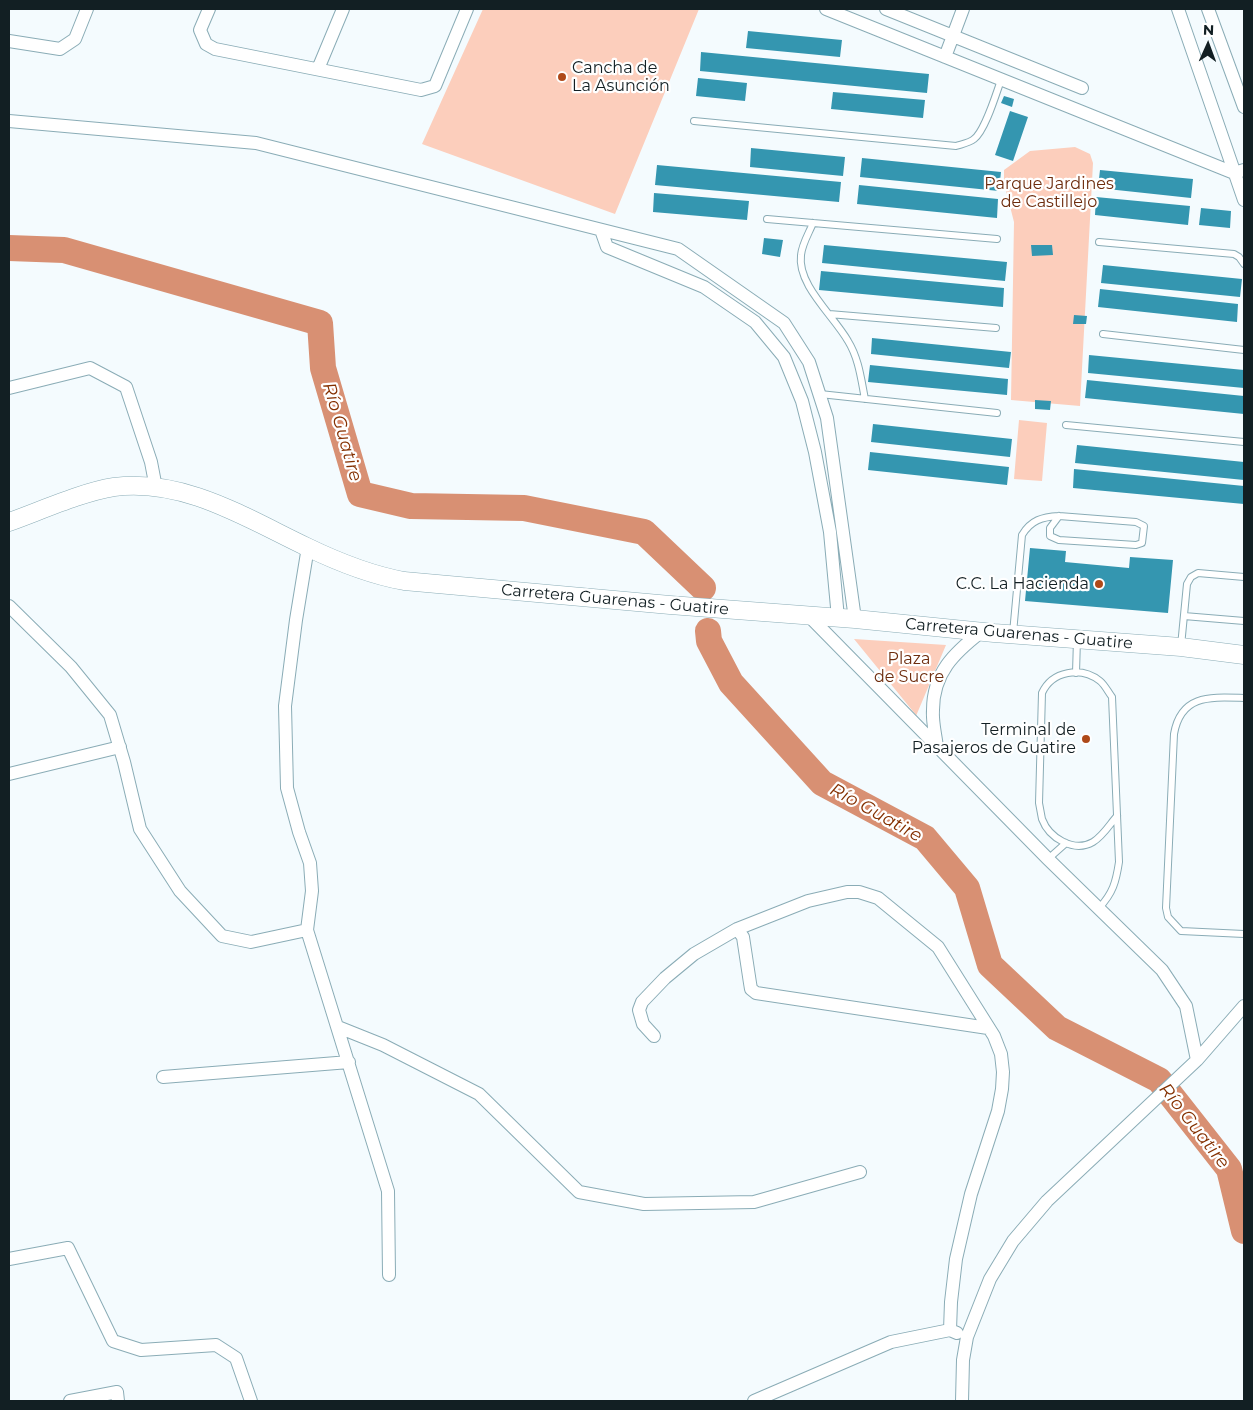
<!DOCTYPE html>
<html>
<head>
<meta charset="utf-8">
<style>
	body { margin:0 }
	#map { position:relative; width:1253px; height:1410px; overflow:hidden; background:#f4fbfe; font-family:Montserrat,sans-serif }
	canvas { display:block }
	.frame { position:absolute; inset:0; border:10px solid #121f23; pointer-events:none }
	.north { position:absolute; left:1183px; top:20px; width:50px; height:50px; -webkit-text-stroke:4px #fff; paint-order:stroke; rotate:2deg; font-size:14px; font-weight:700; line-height:20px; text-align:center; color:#121f23 }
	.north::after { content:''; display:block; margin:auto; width:18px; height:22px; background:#121f23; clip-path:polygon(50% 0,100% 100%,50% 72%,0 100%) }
</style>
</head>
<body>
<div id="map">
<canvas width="1253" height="1410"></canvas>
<div class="frame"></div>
<div class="north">N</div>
</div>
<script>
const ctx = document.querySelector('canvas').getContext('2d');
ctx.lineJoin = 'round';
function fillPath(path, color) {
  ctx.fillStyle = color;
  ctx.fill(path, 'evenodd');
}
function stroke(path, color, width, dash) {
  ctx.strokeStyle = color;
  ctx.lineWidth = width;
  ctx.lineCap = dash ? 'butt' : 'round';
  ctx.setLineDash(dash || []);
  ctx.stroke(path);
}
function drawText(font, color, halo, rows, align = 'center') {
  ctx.font = font + ' Montserrat,sans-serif';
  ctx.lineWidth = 4.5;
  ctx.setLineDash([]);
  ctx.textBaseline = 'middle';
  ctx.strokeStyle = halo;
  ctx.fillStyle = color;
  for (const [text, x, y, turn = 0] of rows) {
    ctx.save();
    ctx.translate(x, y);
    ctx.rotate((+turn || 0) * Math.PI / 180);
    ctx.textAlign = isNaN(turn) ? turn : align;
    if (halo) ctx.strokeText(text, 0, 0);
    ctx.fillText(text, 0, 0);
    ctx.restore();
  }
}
const green = new Path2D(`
	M483 9H699L615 214 422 144Z
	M1075 147 1090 154 1093 163 1080 406 1011 400 1014 222 1004 183V170L1030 151Z
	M1019 420 1047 423 1042 481 1014 479Z
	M854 639 946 645 916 716V715Z`);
const river = new Path2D(`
	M9 248 64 250 320 323 323 368 360 494 411 506 524 508 644 532 703 588
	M708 631 709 641 731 683 822 783 925 838 967 888 990 965 1057 1028 1159 1080 1229 1169 1244 1231`);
const building = new Path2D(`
	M748 31 842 40 840 57 746 48Z
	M701 52 929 74 927 93 700 71Z
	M698 78 747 83 745 101 696 96Z
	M833 92 925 100 923 118 831 109Z
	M1004 96 1014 99 1012 107 1001 103Z
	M1010 111 1028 117 1013 161 995 155Z
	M751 148 845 157 843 176 750 167Z
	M862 158 1001 172 999 191 860 177Z
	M657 165 841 182 839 202 655 185Z
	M1100 170 1193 179 1191 198 1098 188Z
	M859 185 998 199 997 218 857 204Z
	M654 193 749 201 747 220 653 212Z
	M1096 197 1190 206 1188 225 1095 215Z
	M1201 208 1231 211 1230 228 1199 225Z
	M764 238 783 240 780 257 762 254Z
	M824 245 1007 262 1005 281 822 263Z
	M1031 245H1052L1053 255 1032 256Z
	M1103 265 1242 279 1240 297 1101 283Z
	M821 271 1004 288 1003 307 819 290Z
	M1100 289 1238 304 1237 322 1098 307Z
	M1074 315 1087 316 1086 324H1073Z
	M872 338 1011 352 1009 368 871 354Z
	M1089 355 1244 370V388L1088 373Z
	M870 365 1008 379 1007 395 868 382Z
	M1087 380 1244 396V414L1085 398Z
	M1035 400 1051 401 1050 410 1035 409Z
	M873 424 1012 439 1010 457 871 442Z
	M1077 445 1244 462V480L1075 463Z
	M870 452 1009 467 1007 485 868 470Z
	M1074 469 1244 486V504L1073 488Z
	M1030 548 1066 551 1065 562 1129 568 1130 557 1173 560 1168 613 1025 601Z`);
const service = new Path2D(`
	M694 121 956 146C962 144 969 143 974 139 985 131 996 94 1001 80
	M767 219 997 239
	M813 223C809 233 802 244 801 255 797 285 834 316 848 341 859 359 861 379 865 399
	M1099 242 1234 254 1239 257 1244 264
	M829 314 996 328
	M1103 334 1244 350
	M820 394 997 413
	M1066 425 1244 442
	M1184 616 1244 621
	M1013 633 1022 535C1031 520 1042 517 1059 516L1136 522 1144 526 1142 543 1136 545 1059 540 1050 536V528L1059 516
	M1181 646 1187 584 1191 577 1198 573 1244 577
	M1076 673 1077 639
	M1244 698C1211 697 1181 694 1174 734L1166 908 1168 917 1181 931 1244 934
	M1048 859 1066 843
	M1099 908C1113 893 1116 882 1119 862L1112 697C1108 692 1105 685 1100 681 1081 666 1052 671 1042 693L1039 803C1040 808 1041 814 1042 819 1049 838 1074 853 1093 842 1103 836 1110 824 1117 816`);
const minor = new Path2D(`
	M209 9 200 30 206 44 215 49 421 90 435 86 467 9
	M826 9 1234 173 1244 170
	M886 9 1082 88
	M1178 9 1244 200
	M1208 9 1244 107
	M9 41 60 49 75 39 87 9
	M945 57 963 9
	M318 69 343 9
	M9 121 256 143 678 249 784 323 809 362 827 418 855 619
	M601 230 607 247 704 287 755 322 784 357 802 401 815 452 830 532 838 618
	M9 388 90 368 126 387 151 462 156 488
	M308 547 296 620 285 706 287 788 299 832 310 863 312 891 307 930 388 1191 389 1275
	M9 606 71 667 110 715 124 762 140 829 180 891 222 936 251 942 307 930
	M809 616 1048 859 1162 970 1186 1006 1197 1060
	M937 748C936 736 932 723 933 710 933 673 954 653 981 632
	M9 774 120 747
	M737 929 743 937 750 983 751 989 756 993 988 1028
	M338 1027 383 1045 479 1094 579 1192 644 1204 754 1202 860 1172
	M654 1036 643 1024 639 1010 642 1002 665 978 694 954 737 929 808 901 847 892H859L878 898 938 947 994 1036 1001 1054 1003 1072 1002 1089 998 1111 971 1194 956 1259 951 1302 950 1330
	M163 1077 349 1062
	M9 1259 68 1248 113 1341 141 1350 216 1345 236 1358 251 1401
	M70 1401 117 1392 118 1401
	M754 1401 891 1342 950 1330 957 1333
	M962 1401 963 1360 967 1337 990 1279 1013 1241 1047 1201 1197 1060 1244 1006`);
const secondary = new Path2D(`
	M9 522C40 511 82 492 114 487 184 478 246 518 307 547 338 562 371 575 404 581L670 605 855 619 994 633 1181 647 1244 655`);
const markers = [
	[562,77,5,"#ae4919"],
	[1099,584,5,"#ae4919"],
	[1086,739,5,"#ae4919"]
];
const poiNames = [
	["Cancha de",572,68,"left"],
	["La Asunción",572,86,"left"],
	["C.C. La Hacienda",1089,584],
	["Terminal de",1076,730],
	["Pasajeros de Guatire",1076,748]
];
const parkNames = [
	["Parque Jardines",1049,184],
	["de Castillejo",1049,202],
	["Plaza",909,659],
	["de Sucre",909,677]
];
const streetNames = [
	["Carretera Guarenas - Guatire",615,600,5],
	["Carretera Guarenas - Guatire",1019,634,5]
];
const waterNames = [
	["Río Guatire",342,432,74],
	["Río Guatire",876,813,29],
	["Río Guatire",1194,1126,52]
];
fillPath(green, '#fccebc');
stroke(river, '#d89073', 26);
fillPath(building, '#3496b0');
stroke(service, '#8aacb6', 8);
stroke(minor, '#8aacb6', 14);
stroke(secondary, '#8aacb6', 19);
stroke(service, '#fff', 6);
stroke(minor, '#fff', 12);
stroke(secondary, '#fff', 18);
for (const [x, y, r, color] of markers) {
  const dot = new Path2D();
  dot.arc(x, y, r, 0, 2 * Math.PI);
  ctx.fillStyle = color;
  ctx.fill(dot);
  stroke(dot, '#fff', 2);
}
drawText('16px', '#121f23', '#fff', poiNames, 'right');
drawText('16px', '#6d2c0d', '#fff', parkNames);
drawText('16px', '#121f23', '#fff', streetNames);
drawText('italic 18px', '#843000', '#fff', waterNames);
</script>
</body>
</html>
